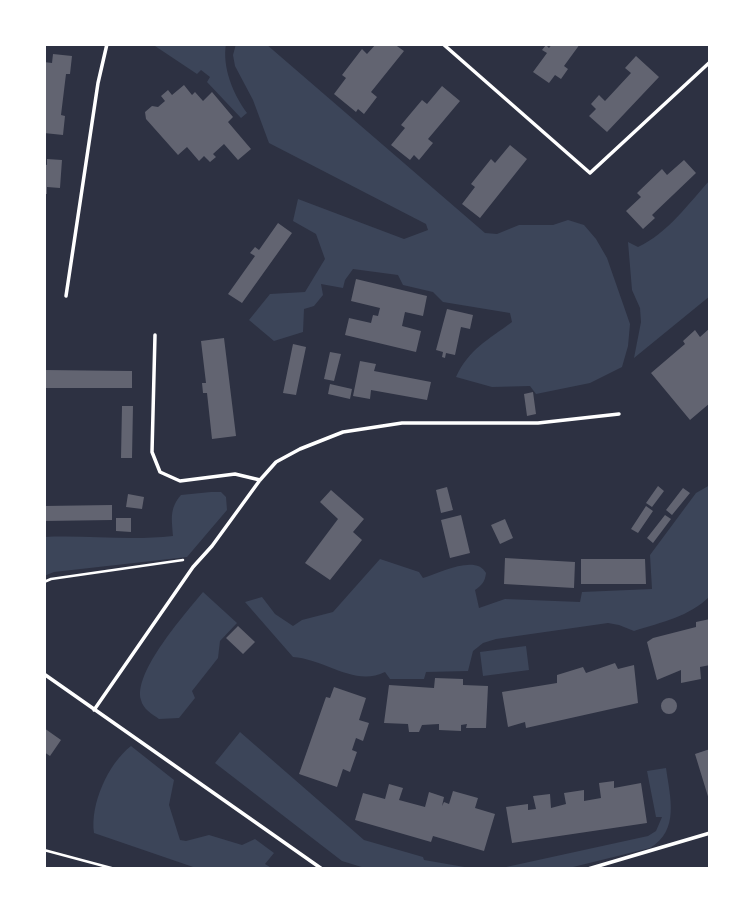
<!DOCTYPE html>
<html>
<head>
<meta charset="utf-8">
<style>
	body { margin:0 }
	#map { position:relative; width:754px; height:913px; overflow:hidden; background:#2d3142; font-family:"Titillium Web",sans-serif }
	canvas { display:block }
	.frame { position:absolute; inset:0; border:46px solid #fff; pointer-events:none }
</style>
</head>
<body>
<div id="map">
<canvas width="754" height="913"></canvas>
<div class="frame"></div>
</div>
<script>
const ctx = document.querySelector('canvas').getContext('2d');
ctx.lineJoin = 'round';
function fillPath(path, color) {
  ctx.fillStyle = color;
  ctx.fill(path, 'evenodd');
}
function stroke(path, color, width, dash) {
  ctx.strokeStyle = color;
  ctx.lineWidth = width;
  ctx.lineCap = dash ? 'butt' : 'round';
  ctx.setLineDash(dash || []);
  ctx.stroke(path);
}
const green = new Path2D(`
	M152 44H226C222 67 233 94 247 113L241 118 207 82 210 77 201 70 197 74Z
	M236 44H266L485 233 497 234 519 225H553L568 220 584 225 596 239 607 258 630 324 628 346 622 367 590 383 536 394 530 386 492 387 456 377C469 349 488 340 512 322L510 313 443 302 433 292 403 285 398 275 353 269 345 280 343 288 321 284 323 295 314 306 304 309 303 332 274 341 249 320 270 294 305 292 325 259 316 234 293 221 298 199 404 239 428 230 426 224 269 143 253 100 235 66 233 55Z
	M710 180V296L634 358 641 322 640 308 632 290 628 242 638 247C668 233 688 204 710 180Z
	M710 485V596C689 617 662 622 634 631L619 625 608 623 496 639 483 643 473 651 468 671 426 672 424 679H390L385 672C354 687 325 659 293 657L245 602 262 597 275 614 293 626 302 620 333 612 380 559 419 572 423 578C440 573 476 554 486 573 485 582 482 585 475 590L479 608 505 599 580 602 582 592 652 589 650 555 696 493Z
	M211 492H221L226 497 227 510 187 557 54 572 44 576V537C88 535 129 541 173 536 172 519 169 509 181 495Z
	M203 592 237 623 220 641 218 658 192 691 195 698 179 718 159 719C152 714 143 709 141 700 133 672 186 613 203 592Z
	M526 646 529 670 483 676 480 652Z
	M240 732 364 840 423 857 424 860 476 869H368L342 861 215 763Z
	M131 746 174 780 169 805 180 840 186 841 209 835 242 845 255 839 274 853 265 864 273 869H199L94 833C90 804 108 764 131 746Z
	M666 768C670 797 680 830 650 848L565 869H497L648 836 656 831 662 817H656L647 771Z`);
const building = new Path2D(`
	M376 44H394L404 51 371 92 377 97 364 114 358 109 356 112 334 94 346 78 342 75 362 49 367 54Z
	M552 44H580L564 66 568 69 561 79 555 75 549 83 533 72 547 53 542 50 546 45 549 48Z
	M53 54 72 56 70 74H66L61 115 65 116 63 135 44 133V62L52 63Z
	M636 56 659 77 607 132 589 116 596 109 591 104 599 95 605 101 631 73 625 68Z
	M184 85 192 95 195 92 203 101 212 92 233 117 228 122 251 149 238 160 224 144 213 154 216 157 210 162 204 156 199 161 187 147 178 155 146 119 145 112 152 106 158 107 165 101 161 96 168 90 172 95Z
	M442 86 460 101 428 139 433 143 419 160 414 155 410 160 391 145 405 128 401 125 422 100 427 104Z
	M510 145 527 159 480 218 462 204 475 187 471 184 491 159 495 163Z
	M47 159 62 160 60 188 47 187V194H44V164L47 165Z
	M684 160 696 173 652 215 655 218 643 229 626 211 641 197 637 193 662 169 667 175Z
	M278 223 292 233 242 303 228 294 255 256 250 253 255 247 259 250Z
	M356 279 427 296 423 316 405 312 402 326 421 331 416 352 345 335 349 318 371 323 373 315 378 316 380 308 351 301Z
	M447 309 473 315 470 329 461 327 455 355 446 353 445 358 442 357 443 352 436 350Z
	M710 328V403L690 420 651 373 685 344 683 341 695 330 700 337Z
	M224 338 236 436 212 439 207 393H203L202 383H206L201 341Z
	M293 344 306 347 296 395 283 393Z
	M330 352 341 354 334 381 324 379Z
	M360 361 376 364 374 371 431 382 427 400 371 390 370 399 353 396Z
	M44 370 132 371V388H44Z
	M330 384 352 389 350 399 328 394Z
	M533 392 536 414 527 416 524 394Z
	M122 406H133L132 458H121Z
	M658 486 664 491 652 507 646 503Z
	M447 487 453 510 441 513 436 490Z
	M683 488 690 493 672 515 666 510Z
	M331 490 364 519 353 532 362 540 330 580 305 563 338 519 320 502Z
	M128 494 144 497 142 509 126 507Z
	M112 505V520L44 521V506Z
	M646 506 653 511 638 533 631 529Z
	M461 515 470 553 450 558 441 520Z
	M665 515 671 519 653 543 647 538Z
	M116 518H131V532L116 531Z
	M505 519 513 538 500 544 491 525Z
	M505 558 575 562 574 588 504 584Z
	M581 559H645L646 584H581Z
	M710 619V665L700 667 701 679 681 683V670L657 680 647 642 653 638 696 627V622Z
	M238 626 255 642 243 654 226 638Z
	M615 663 618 669 634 665 638 703 526 728 525 722 508 727 502 692 557 683V675L583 667 586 673Z
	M435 678 463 679V685L488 686 486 728H466L467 724 461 725V731L439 730V724L422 725 419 732H409L408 724 384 723 389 685 434 688Z
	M334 687 366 698 359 720 369 723 363 741 356 738 352 750 357 752 350 772 343 769 337 787 299 774 326 697 330 698Z
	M661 706a8 8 0 1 1 16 0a8 8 0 1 1-16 0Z
	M44 728 61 740 50 756 44 752Z
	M710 749V803L695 754Z
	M614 781V788L641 783 647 823 512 843 506 807 528 804V810L536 809 533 796 550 794 551 808 566 804 564 793 584 790V801L601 798 599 783Z
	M389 784 403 788 399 800 425 807 429 792 444 797 442 806 444 802 449 804 453 791 478 798 475 808 495 814 484 851 433 836 431 842 355 820 363 793 385 799Z`);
const path = new Path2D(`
	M44 582 51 579 183 560
	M44 850 115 869`);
const service = new Path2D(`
	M443 44 590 173 710 62
	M66 296 98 83 107 44
	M155 335 152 452 160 472 180 481 235 474 260 480
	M44 674 322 869
	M94 710 193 567 212 546 260 480 276 462 300 449 343 432 402 423H538L619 414
	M588 869 710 833`);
fillPath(green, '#3c4559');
fillPath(building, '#626471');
stroke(path, '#fff', 2.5);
stroke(service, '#fff', 3.5);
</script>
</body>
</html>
